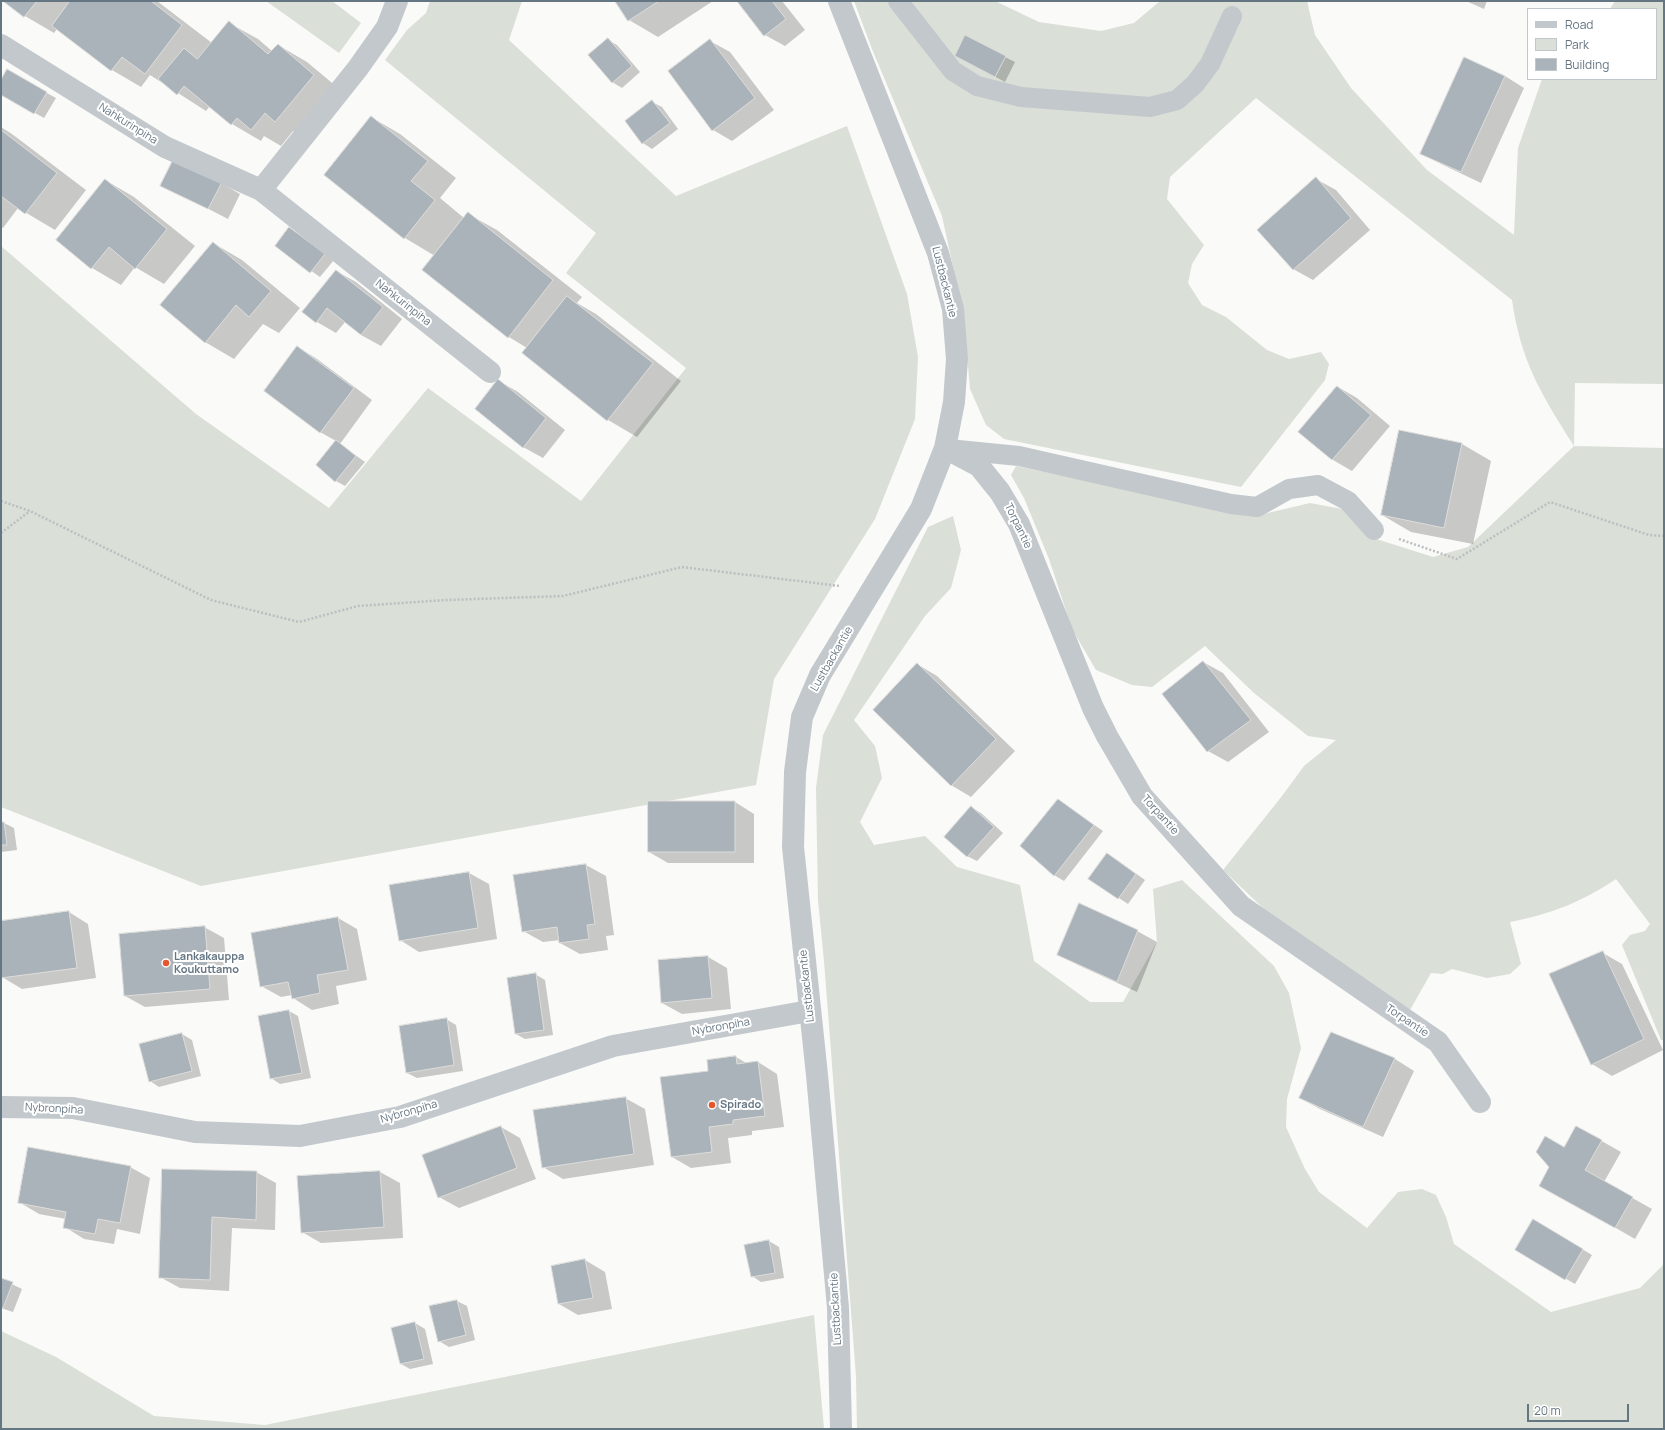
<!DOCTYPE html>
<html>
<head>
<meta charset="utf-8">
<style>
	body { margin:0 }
	#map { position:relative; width:1665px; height:1430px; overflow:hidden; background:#fafaf8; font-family:Manrope,sans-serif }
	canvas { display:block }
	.frame { position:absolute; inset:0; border:2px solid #657683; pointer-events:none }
	.legend { position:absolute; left:1527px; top:8px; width:130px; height:72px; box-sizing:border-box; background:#fff; border:1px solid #c1c8cd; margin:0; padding:5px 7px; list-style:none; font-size:12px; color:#657683 }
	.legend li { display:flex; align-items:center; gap:8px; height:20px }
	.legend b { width:20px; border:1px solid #c1c8cd }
	.scale { position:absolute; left:1527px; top:1404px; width:102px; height:18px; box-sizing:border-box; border:2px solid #657683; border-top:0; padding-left:5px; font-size:12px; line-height:14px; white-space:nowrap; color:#657683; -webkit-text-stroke:3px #fff; paint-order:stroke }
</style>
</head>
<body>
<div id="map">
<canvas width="1665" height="1430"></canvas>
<div class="frame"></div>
<ul class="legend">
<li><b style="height:5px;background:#c3c8cc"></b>Road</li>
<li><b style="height:11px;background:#dadfd7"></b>Park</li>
<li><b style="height:11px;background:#aab3b9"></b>Building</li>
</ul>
<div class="scale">20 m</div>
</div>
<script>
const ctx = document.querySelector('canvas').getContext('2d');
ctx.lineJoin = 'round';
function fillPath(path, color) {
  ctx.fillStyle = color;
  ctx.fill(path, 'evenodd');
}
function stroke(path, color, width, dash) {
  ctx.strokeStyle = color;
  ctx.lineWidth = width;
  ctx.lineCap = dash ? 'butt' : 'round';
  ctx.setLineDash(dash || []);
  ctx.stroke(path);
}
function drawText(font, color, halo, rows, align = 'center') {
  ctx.font = font + ' Manrope,sans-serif';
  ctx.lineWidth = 4;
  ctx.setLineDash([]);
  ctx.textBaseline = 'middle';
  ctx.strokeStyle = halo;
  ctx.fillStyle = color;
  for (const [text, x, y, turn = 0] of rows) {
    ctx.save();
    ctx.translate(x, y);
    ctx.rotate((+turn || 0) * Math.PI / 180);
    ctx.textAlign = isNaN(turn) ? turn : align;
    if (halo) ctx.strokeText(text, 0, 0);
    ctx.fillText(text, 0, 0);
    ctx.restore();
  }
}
const green = new Path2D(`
	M266 1H332L361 23 339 53Z
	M430 1H522L509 40 676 196 847 126 907 294 918 357 915 419 875 519 774 679 756 785 201 886 1 807V246L196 414 329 508 428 388 581 501 686 368 566 273 596 233 385 60 407 30 426 13Z
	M854 1H995L1039 22 1101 31 1134 23 1160 1H1307L1315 35 1351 88 1427 170 1514 235 1518 148 1542 79H1656V9H1610L1615 1H1664V384L1575 383 1574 446 1664 448V1040H1661L1622 945 1630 935 1645 931 1650 924 1616 879C1582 902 1551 914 1510 922L1521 964 1510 974 1487 978 1452 969 1443 974 1431 973 1410 1010 1283 927 1223 870 1282 796 1304 766 1336 740 1308 736 1254 693 1205 646 1152 687 1132 685 1096 670 1072 629 1049 559 1024 498 1011 475 1016 466 1255 516 1310 503 1342 509 1367 536 1433 557 1468 547 1574 446C1541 394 1521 362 1512 300L1256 98 1170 177 1167 199 1204 245 1192 264 1188 283 1202 305 1226 317 1267 350 1289 359 1321 352 1329 364 1325 380 1241 487 1004 439 986 425 970 389 964 318 942 216 872 49Z
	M953 516 961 550 951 588 925 616 854 720 875 746 882 778 860 822 874 845 925 836 957 867 1020 885 1034 961 1090 1002H1123L1157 942 1153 889 1182 880 1274 966 1289 993 1301 1048 1287 1099 1286 1127 1305 1169 1319 1192 1367 1228 1398 1192 1422 1189 1436 1195 1446 1217 1454 1244 1551 1312 1640 1288 1664 1264V1429H857L856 1376 824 961 818 900 816 788 823 735 928 527Z
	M814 1315 824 1429H1V1331L56 1357 154 1416 265 1425Z`);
const shadow = new Path2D(`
	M5 1H157L212 43 229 23 258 39 272 51 278 45 307 62 343 92 304 137 293 131 281 146 264 136 261 141 232 124 210 106 206 111 150 75 141 87 112 70 57 29 54 33 25 16Z
	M616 1H713L658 37 629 20Z
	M738 1H782L805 30 785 46 765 35Z
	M1466 1H1487L1484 9Z
	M608 40 617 45 640 72 622 88 612 82Z
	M710 41 730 52 774 110 732 141 713 130Z
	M1005 57 1015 62 1005 82 966 61Z
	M1465 58 1505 76 1524 88 1481 183 1441 164 1421 153Z
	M7 71 56 98 44 118 1 94V82Z
	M652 102 662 107 678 129 652 149 643 143Z
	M371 117 400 134 456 178 440 198 464 218 468 214 497 230 582 297 577 303 596 314 681 381 637 437 608 420 523 353 527 348 509 337 435 256 405 238 325 175Z
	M1 127 12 134 86 190 55 230 18 208 3 228 1 227Z
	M1316 179 1336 190 1370 230 1313 280 1293 269Z
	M105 180 134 197 195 246 164 284 135 267 121 285 92 268 57 240Z
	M221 183 240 194 228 219 162 185Z
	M298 234 334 260 320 277 276 246Z
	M213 243 242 260 300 308 279 333 263 324 234 359 205 342Z
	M336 271 356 282 402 319 381 346 361 335 345 322 336 333 317 322Z
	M298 347 317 359 372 400 340 444 365 462 345 486 336 481V441L320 432Z
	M499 381 518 392 565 430 543 458 523 447Z
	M1338 387 1357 398 1390 426 1352 471 1333 460 1300 431Z
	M1462 444 1491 461 1473 544 1411 532 1382 515Z
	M1203 662 1223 673 1269 732 1228 762 1208 751Z
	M917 664 937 676 1015 751 971 797 951 785Z
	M1058 800 1103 831 1064 881 1054 875 1021 846Z
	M735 802 754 814V863H668L649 852Z
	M972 808 981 813 1003 833 977 861 967 856Z
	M1 823H4L14 828 17 850 1 852Z
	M1117 860 1145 880 1128 904 1090 879Z
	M586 865 606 876 614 935 606 936 608 950 580 954 560 943V940L543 942 523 931Z
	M469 873 489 884 497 939 419 952 400 940Z
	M69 912 88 924 96 978 22 989 2 977 1 922Z
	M338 918 357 929 367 980 336 986 339 1004 312 1010 293 998 292 995 281 997 261 986Z
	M204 927 224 938 229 1000 145 1007 125 996 120 934Z
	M1137 931 1157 942 1137 992 1078 965 1058 954Z
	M1603 953 1622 964 1663 1050 1612 1076 1592 1064Z
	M708 957 727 968 731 1009 682 1014 662 1003Z
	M535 974 545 980 553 1035 525 1039 516 1034Z
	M289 1011 298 1016 311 1078 280 1084 271 1078Z
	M446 1019 456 1025 463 1071 417 1078 407 1073Z
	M1331 1033 1395 1059 1414 1071 1383 1137 1320 1109 1300 1098Z
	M182 1034 192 1040 201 1076 159 1087 150 1081Z
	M736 1057 748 1064 758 1062 777 1074 784 1127 752 1131V1135L728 1138 731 1163 691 1168 672 1157 709 1072Z
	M625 1098 645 1109 654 1165 563 1179 543 1167Z
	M501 1127 520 1138 536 1179 459 1208 439 1197Z
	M1577 1127 1621 1152 1604 1182 1652 1209 1635 1239 1560 1196 1551 1167 1565 1148Z
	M130 1167 150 1178 140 1234 117 1229 114 1244 84 1239 65 1227 66 1219 39 1214 19 1202Z
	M163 1170 256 1172 276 1183 275 1230 232 1228 229 1291 180 1288 160 1277Z
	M380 1172 400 1183 403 1238 321 1243 302 1232 298 1177Z
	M1534 1220 1592 1255 1575 1284 1516 1250Z
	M769 1241 779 1247 784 1278 761 1282 752 1276Z
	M585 1260 605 1272 612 1309 578 1315 559 1304Z
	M1 1279 22 1289 13 1312 1 1308Z
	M457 1301 467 1306 475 1340 449 1347 439 1341Z
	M415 1323 425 1329 433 1364 410 1369 401 1364Z`);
const building = new Path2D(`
	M3 1H37L24 17Z
	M70 1H151L182 25 145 74 122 57 111 71 52 26Z
	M615 1H659L628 21Z
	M737 1H772L786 19 764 36Z
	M229 21 268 54 278 44 314 75 275 122 265 113 251 130 237 118 231 125 184 86 177 95 158 79 184 48 197 59Z
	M965 35 1006 56 995 77 955 56Z
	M608 38 632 66 612 83 588 55Z
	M710 39 755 98 712 131 668 71Z
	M1464 57 1505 76 1461 172 1420 154Z
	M7 69 47 92 34 114 1 95V80Z
	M652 100 670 123 642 144 625 121Z
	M371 116 428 161 411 181 435 200 404 239 324 175Z
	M1 130 57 173 25 214 1 196Z
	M174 158 222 182 208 209 160 186Z
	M1316 177 1351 218 1293 270 1257 230Z
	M105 179 167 229 135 269 109 247 91 269 56 240Z
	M468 212 553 280 508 338 422 270Z
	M289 227 325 254 310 273 275 246Z
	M213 242 271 291 249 317 236 305 205 343 160 305Z
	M336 270 383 307 361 335 327 308 316 323 302 312Z
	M567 296 653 363 607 421 522 353Z
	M297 346 354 388 320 433 264 391Z
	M498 379 546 418 523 448 475 409Z
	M1337 386 1371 415 1332 460 1298 432Z
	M1399 430 1462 443 1444 528 1381 515Z
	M336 440 356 456 335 482 316 465Z
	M1203 661 1251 720 1207 752 1162 694Z
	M917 663 996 739 951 786 873 710Z
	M1058 799 1094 825 1054 876 1020 846Z
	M648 801H735V852H648Z
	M971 806 994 827 967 857 944 837Z
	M1 822H4L7 845H1Z
	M1107 853 1136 874 1118 899 1088 879Z
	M586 864 595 924 587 925 589 939 559 943 557 927 522 932 513 875Z
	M469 872 478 928 399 941 389 885Z
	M1079 903 1138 930 1117 982 1057 955Z
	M69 911 77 968 1 978V921Z
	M338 917 348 970 317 975 320 993 292 999 288 982 260 987 251 933Z
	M205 926 210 989 124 996 119 934Z
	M1603 951 1644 1039 1591 1065 1549 974Z
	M708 956 712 998 661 1003 658 960Z
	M536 973 544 1030 515 1034 507 978Z
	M289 1010 302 1073 270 1079 258 1016Z
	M447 1018 454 1065 406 1073 399 1026Z
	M1331 1032 1395 1058 1363 1127 1299 1098Z
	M182 1033 192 1071 149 1082 139 1044Z
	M736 1056 737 1064 758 1061 765 1116 733 1120V1124L709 1127 712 1152 671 1157 660 1077 708 1071 707 1060Z
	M626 1097 634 1154 542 1168 533 1110Z
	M501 1126 517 1168 438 1198 422 1155Z
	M1576 1126 1602 1140 1585 1170 1633 1197 1615 1228 1539 1186 1549 1167 1536 1152 1545 1136 1564 1147Z
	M28 1147 131 1166 120 1223 98 1219 95 1234 63 1228 66 1212 18 1203Z
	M162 1169 257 1171 256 1220 212 1217 210 1280 159 1278Z
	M380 1171 384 1227 301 1233 297 1176Z
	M1533 1219 1583 1249 1565 1280 1515 1250Z
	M769 1240 775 1273 751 1277 744 1245Z
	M585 1259 593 1298 558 1304 551 1266Z
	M1 1278 13 1282 3 1308 1 1307Z
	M457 1300 466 1335 438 1342 429 1306Z
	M415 1322 424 1359 400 1364 391 1328Z`);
const path = new Path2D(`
	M1 501 30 511 211 600 299 622 358 606 446 600 563 596 682 567 840 586
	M1 533 30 511
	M1399 539 1457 559 1550 502 1649 535 1664 536`);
const lane = new Path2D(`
	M898 1 953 71 977 86 1021 97 1150 107 1177 100 1195 84 1210 64 1232 16
	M948 449 1019 456 1231 504 1257 507 1289 489 1318 485 1348 501 1374 530`);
const street = new Path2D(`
	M839 1 938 253 953 309 957 359 954 402 945 448 921 509 820 675 802 717 795 772 793 847 817 1075 838 1308 841 1429
	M1 45 165 147 261 190 490 372
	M261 190 358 68 387 27 397 1
	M945 448 979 466 1000 492 1019 524 1093 708 1107 736 1142 796 1241 906 1438 1042 1480 1102
	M1 1107 73 1108 195 1132 300 1136 400 1117 613 1046 809 1011`);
const markers = [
	[166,963,4,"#e4572e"],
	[712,1105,4,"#e4572e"]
];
const streetNames = [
	["Nahkurinpiha",128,124,32],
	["Lustbackantie",944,282,76],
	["Nahkurinpiha",403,303,38],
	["Torpantie",1018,526,64],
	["Lustbackantie",832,659,-60],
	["Torpantie",1160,815,48],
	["Lustbackantie",807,986,-96],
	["Torpantie",1407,1021,34],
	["Nybronpiha",721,1027,-10],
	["Nybronpiha",54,1109,3],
	["Nybronpiha",409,1112,-16],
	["Lustbackantie",836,1309,-93]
];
const poiNames = [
	["Lankakauppa",174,957],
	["Koukuttamo",174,970],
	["Spirado",720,1105]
];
fillPath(green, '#dadfd7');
fillPath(shadow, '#0003');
fillPath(building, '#aab3b9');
stroke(building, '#dcdcda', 1);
stroke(path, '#bbbfc2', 2.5, [2, 2]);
stroke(lane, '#c3c8cc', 20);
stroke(street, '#c3c8cc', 22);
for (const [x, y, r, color] of markers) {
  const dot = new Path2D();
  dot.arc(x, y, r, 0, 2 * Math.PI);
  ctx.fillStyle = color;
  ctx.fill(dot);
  stroke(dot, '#fff', 1.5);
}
drawText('11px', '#657683', '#fff', streetNames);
drawText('bold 11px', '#657683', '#fff', poiNames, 'left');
</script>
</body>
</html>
